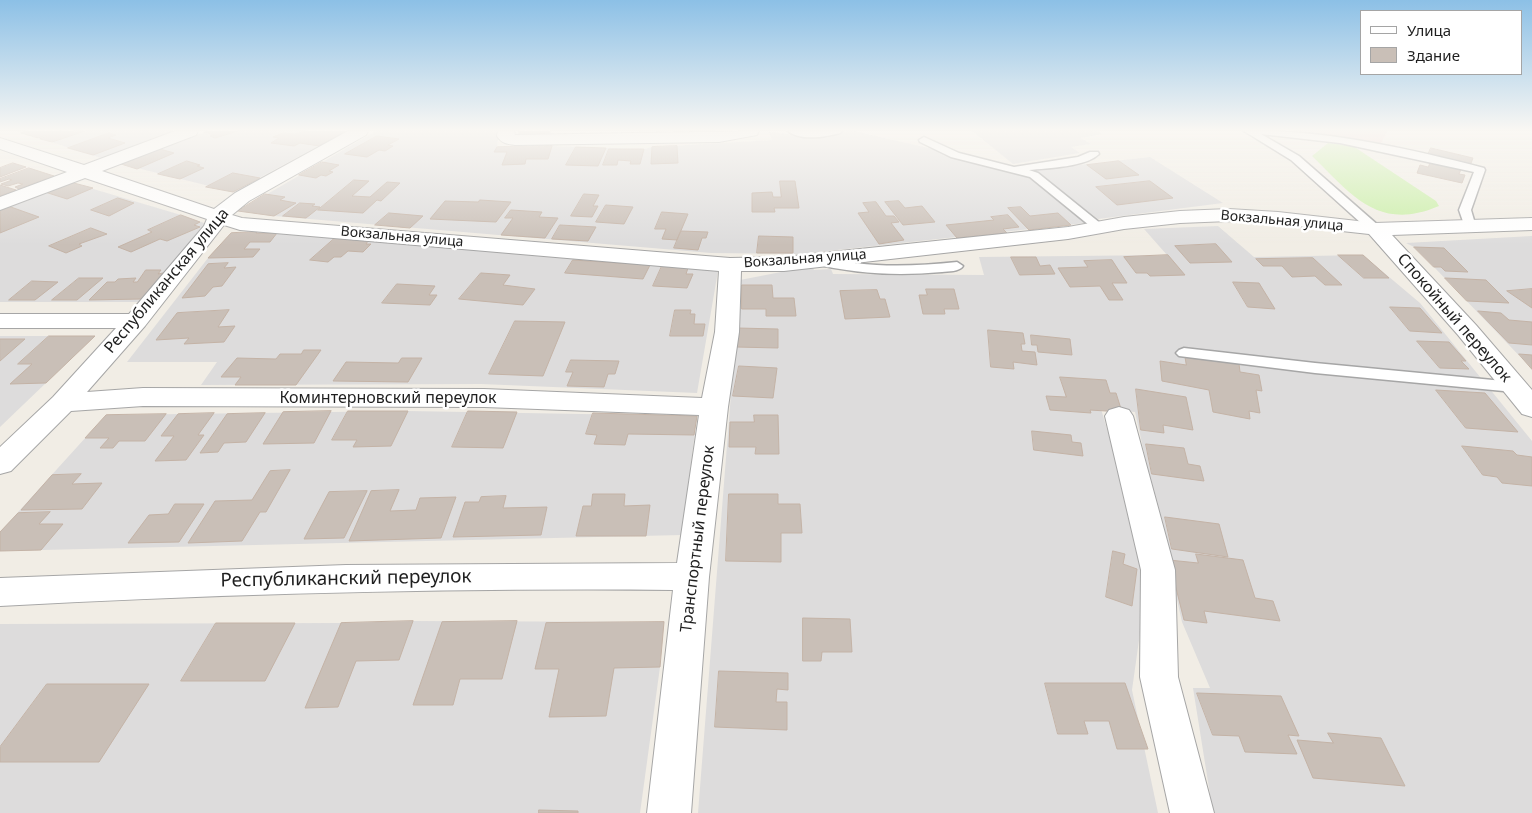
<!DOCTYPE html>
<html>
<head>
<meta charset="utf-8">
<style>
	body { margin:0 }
	#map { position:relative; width:1532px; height:813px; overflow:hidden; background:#f1ede5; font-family:"Noto Sans",sans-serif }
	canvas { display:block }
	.legend { position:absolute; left:1360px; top:10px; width:162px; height:65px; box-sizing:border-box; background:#fff; border:1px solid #a5a5a5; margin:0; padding:6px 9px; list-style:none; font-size:15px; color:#1f1f1f }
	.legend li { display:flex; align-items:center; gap:10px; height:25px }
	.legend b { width:25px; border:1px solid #a5a5a5 }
</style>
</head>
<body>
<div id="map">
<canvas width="1532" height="813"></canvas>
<ul class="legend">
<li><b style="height:6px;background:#fff"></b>Улица</li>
<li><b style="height:14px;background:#c9bfb7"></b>Здание</li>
</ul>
</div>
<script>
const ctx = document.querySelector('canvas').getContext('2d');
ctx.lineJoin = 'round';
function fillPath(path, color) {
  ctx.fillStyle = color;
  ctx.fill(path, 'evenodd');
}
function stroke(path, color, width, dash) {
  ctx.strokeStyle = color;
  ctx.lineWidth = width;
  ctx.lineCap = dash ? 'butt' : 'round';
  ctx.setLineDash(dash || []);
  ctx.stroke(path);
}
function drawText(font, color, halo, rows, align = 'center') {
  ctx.font = font + ' "Noto Sans",sans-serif';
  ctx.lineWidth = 5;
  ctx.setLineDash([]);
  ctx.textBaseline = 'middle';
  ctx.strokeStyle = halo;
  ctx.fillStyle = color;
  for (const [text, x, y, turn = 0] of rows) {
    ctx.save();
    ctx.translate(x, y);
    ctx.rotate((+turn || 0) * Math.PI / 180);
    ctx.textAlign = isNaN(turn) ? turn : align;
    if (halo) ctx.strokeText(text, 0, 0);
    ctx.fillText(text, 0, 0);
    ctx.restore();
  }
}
const residential = new Path2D(`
	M17 131H178L104 159Z
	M208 131H346L233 192 121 164Z
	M376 131H499L497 147 552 146 644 149 652 147 772 140 769 132 826 138 834 136 814 131H854L946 152 943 155 995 166 1031 177 1085 223 800 254 711 253 274 216 238 211Z
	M972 131H1097L1102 134 1081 138 1091 144 1071 147 1080 153 1013 164Z
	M1150 157 1223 203 1098 219 1034 170Z
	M70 182 181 215 207 224 140 302H0V209Z
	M1218 226 1254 257 1363 255 1420 303 1532 441V813H1213L1193 688H1210L1182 622 1135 412 1101 409 1149 569 1132 690 1158 813H698L740 280 812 266 814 270 831 269 833 274 984 275 979 257 1167 255 1144 229Z
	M257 232 256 233H277L718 271 697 393 481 384 201 385 217 362H127L208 258 231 233Z
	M1532 236V369L1434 267 1414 247 1406 243Z
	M0 336H95L0 427Z
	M408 411 697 416 682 535 0 551V532L106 415Z
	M413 621 664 622 660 667 640 813H0V624L341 623Z`);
const commercial = new Path2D(`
	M1308 131H1386L1387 132 1381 144Z`);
const grass = new Path2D(`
	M1328 143 1353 146 1436 201 1439 206C1378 232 1352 195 1312 156Z`);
const building = new Path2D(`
	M26 131H60L38 138 21 133Z
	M63 131H74L70 132 72 133 85 131 52 142 40 139Z
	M208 131H238L215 138 210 136 214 135 205 132Z
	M307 131H346L319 146 300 143 294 146 271 143 279 138 273 137 283 133 294 134Z
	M519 131H550V133L519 135Z
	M109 133 116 135 108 138 125 143 93 155 68 148Z
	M377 136 399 139 388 145 393 146 385 151 379 150 367 157 345 154Z
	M552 146 548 159H526L525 164 502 165 507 152H494L497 147Z
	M677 146 678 163 651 164 652 147Z
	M576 147 606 148 598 166 566 165Z
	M1431 148 1473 158 1470 166 1427 157Z
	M160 149 174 153 137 169 121 164Z
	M609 149H644L640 164H630L631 161 618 160 617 165H603Z
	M1432 158 1463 165 1459 174 1465 175 1462 183 1417 173 1420 165 1428 167Z
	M187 161 200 165 197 166 204 168 180 179 158 174Z
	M1119 161 1139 175 1106 179 1087 165Z
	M322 162 339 165 329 171 333 172 326 176 321 175 316 178 299 175Z
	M13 163 26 167 0 177V168Z
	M29 168 54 176 19 189 15 187 23 184 18 183 8 186 1 184 12 180 9 179 0 182V179Z
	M233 173 260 178 233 192 206 187Z
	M354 180 369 181 352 196 370 197 387 182 400 183 381 201 377 200 363 213 318 210Z
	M780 181H795L799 208H774L775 212H752V193L772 192 773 197H781Z
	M1150 181 1173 198 1117 205 1096 187Z
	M70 182 93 188 67 199 45 192Z
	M0 185 16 190 0 196Z
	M265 194 285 197 280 200 296 203 274 216 238 211Z
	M584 194 599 195 593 206H598L592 217 571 216Z
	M118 198 134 203 109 216 91 210Z
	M480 200 511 202 496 222 430 219 445 201 478 202Z
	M899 201 905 208 922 206 935 222 903 225 885 202Z
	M876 202 886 216H894L899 222 891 223 904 240 879 244 858 213 869 212 863 203Z
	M300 203 315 204 312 206 320 207 306 218 283 216Z
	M606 205 633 207 624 224 596 222Z
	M8 206 39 217 0 233V209Z
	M1021 207 1030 216 1058 213 1071 225 1029 230 1008 208Z
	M511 210 542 212 539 217 558 218 545 238 501 235 513 218H505Z
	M662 212 688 214 677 240 662 239 666 229H655Z
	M389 213 423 216 410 228 375 225Z
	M181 215 200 222 194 225 200 227 167 241 160 239 131 252 118 247 152 232 148 230Z
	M1008 215 1019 227 1003 229 1007 233 957 238 946 225 994 220 991 217Z
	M560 225 596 227 588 241 552 239Z
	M91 228 107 234 79 244 82 246 66 253 49 246Z
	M681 231 708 232 706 238H702L698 250 674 248Z
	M257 232 256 233H277L270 242H250L244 249H260L253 257 208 258 231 233Z
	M759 236 793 237V253H757Z
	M335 238 368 241 366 244H371L363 252 348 251 341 257H334L328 262 310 260Z
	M1216 244 1232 262 1190 263 1175 246Z
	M1414 247 1444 248 1468 272 1445 271 1441 267H1434Z
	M1168 255 1185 275 1150 276 1147 273H1136L1124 257Z
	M1338 255H1363L1389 278H1364Z
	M1011 257H1036L1040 266 1050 265 1055 274 1020 275Z
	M1313 258 1342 285H1325L1315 276 1292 277 1282 266H1263L1256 259Z
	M573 260 650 265 643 279 565 273Z
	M1112 260 1127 283H1112L1123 300H1109L1100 286 1070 287 1058 268 1088 267 1084 261Z
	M228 263 224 268 236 267 222 286 213 287 205 296 182 298 208 264Z
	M662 266 688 268 686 274H693L687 288 653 286Z
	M146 270H161L158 274 163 273 158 279H161L142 299 89 300 107 282H115L118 279 136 278 133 282H137Z
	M481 273 510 275 503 285 535 289 523 305 459 299Z
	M79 278H103L77 300H52Z
	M1445 278 1486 280 1509 303 1467 301Z
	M32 281 58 282 35 300H9Z
	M1233 282 1259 283 1275 309 1248 307Z
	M397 284 435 286 429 295H437L430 305 382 303Z
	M742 285H772L773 298H794L796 316H766V309H742Z
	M926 289H954L959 309H944L945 314H923L919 295H927Z
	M1532 289V308L1507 291Z
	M877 290 880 299H885L890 317 845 319 840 291Z
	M1390 307 1420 308 1442 333 1410 331Z
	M229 310 218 327 235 326 224 342 184 344 189 338 156 340 177 313Z
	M675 310H691L690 314H695L694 324H705L703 336H670Z
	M1478 311 1501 313 1509 320 1532 322V345L1509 343Z
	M515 321 565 322 543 376 489 374Z
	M737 328 778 329V348L736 347Z
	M988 330 1023 333 1025 344H1021L1022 351 1035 352 1037 365 1013 362 1014 369 991 367Z
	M1031 335 1070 339 1072 355 1038 352 1037 345H1032Z
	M49 336H95L46 383 10 384 32 364H18Z
	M0 339H25L0 361Z
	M1417 341 1449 342 1466 361H1461L1469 369 1440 368Z
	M304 350H321L296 385H235L241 377H221L237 358 276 359 280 354H301Z
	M1519 354 1532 355V369Z
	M1185 355 1239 364 1240 372 1259 375 1262 391 1256 390 1260 413 1249 411 1250 419 1213 412 1209 390 1162 381 1160 361 1186 365Z
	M402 358H422L408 382 333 381 346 362 398 363Z
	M571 360 619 361 615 374H608L604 387 567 386 573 372H566Z
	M739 366 777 368 773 398 733 396Z
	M1060 377 1106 380 1110 393H1116L1122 412 1090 410 1091 413 1050 410 1046 396 1066 397Z
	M1136 389 1186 397 1193 430 1163 425 1164 433 1141 430Z
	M1436 390 1485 393 1518 432 1466 428Z
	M331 411 314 443 263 444 283 412Z
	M348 411H408L391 446 353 447 357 440H332Z
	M468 411 517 412 503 448 452 447Z
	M214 413 198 435H204L186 460 155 461 174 436H161L178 414Z
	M265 413 246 442 224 443 218 452 200 453 227 414Z
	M593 413 697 416 694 435 628 434 625 445 594 444 597 435 586 434Z
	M166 414 145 441H119L113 448H100L109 438H85L106 415Z
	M754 415H778L779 454H755L756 447H729L730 422H754Z
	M1032 431 1071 435 1072 442 1081 443 1083 456 1034 450Z
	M1146 444 1184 448 1188 464 1200 466 1204 481 1152 474Z
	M1462 446 1513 451 1517 455 1532 457V486L1502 483 1497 477 1483 475Z
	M290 470 266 512H260L242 541 188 543 215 501 252 500 270 471Z
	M81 474 72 484 102 483 82 509 21 510 52 475Z
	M399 490 390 511 416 510 420 498 456 497 441 538 349 541 371 491Z
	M367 491 344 538 304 539 329 492Z
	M593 494H625L624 506 650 505 646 536H576L583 506H591Z
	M729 494H778V504H800L802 533H781V562L726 561Z
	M506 496 503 508 547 507 541 535 453 537 465 502H479L481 497Z
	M175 504H204L179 542 128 543 149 515 168 514Z
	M50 512 39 524H63L41 550 0 551V532L18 513Z
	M1165 517 1219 524 1228 557 1172 549Z
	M1113 551 1125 554 1123 564 1137 569 1132 606 1106 597Z
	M1196 554 1243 560 1255 598 1273 601 1280 621 1204 611 1207 623 1184 620 1169 560 1198 563Z
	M803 618 850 619 852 652H822L821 661H803Z
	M413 621 399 660 356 661 338 707 305 708 341 623Z
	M517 621 502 679H460L453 705H413L442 622Z
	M664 622 660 667 614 668 606 716 549 717 559 669H535L546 623Z
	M216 623H295L265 681H181Z
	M719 671 788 673V690L777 689 776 702H787V730L715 727Z
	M1045 683H1125L1148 749H1117L1109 721H1084L1088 734H1058Z
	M47 684H149L99 762H0V747Z
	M1197 693 1281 696 1299 736 1288 735 1297 754 1245 752 1239 736 1213 735Z
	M1328 733 1381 738 1405 786 1313 778 1297 740 1333 743Z
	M539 810 578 811V813H539Z`);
const lane = new Path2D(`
	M788 131H842L840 133C826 137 800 141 788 131Z
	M1244 131C1321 129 1406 148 1484 168L1485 170 1471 210 1476 227 1474 230H1466L1459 210 1474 172 1340 143 1261 134 1299 156 1379 226 1381 229 1379 232H1371L1291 160Z
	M924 137 959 153 1014 167 1078 157 1090 152H1098L1099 154C1086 167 1048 168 1029 170L1038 173 1105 227 1103 230H1095L1030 177 951 157 920 142 919 140Z
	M816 256C863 268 909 267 957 262L963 266C959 272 949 271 942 272 897 276 855 274 811 263L810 260 811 257Z
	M1184 348 1315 363 1514 382 1520 384 1522 387 1520 390 1514 392 1315 373 1179 356 1176 353 1179 350Z`);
const street = new Path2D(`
	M175 131H198L196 135 102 171 214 209 235 193 348 131H368L366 135 249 201 232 215 242 218 730 258 784 257 1068 227 1124 217 1180 211 1229 209 1278 212 1375 223 1532 218V230L1392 235 1476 325 1532 390V417L1522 414 1458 335 1369 234 1278 224 1229 221 1180 223 1124 229 1068 239 784 271H741L739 332 728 407 709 577 691 813H647L673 590C449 588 224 594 0 606V578L346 565 677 563 699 415 484 407 143 406 71 411 11 471 0 474V447L53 397 116 328H0V314H129L204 226 207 219 85 178 0 210V197L67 172 0 149V138L84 165ZM224 225 240 230 719 271 715 332 702 398 484 389 143 388 87 392 145 326Z
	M498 131H514L515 135 759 131 757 135 719 142 515 145C507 144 501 143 497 136Z
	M1119 407 1129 410 1133 416 1175 570 1178 677 1214 813H1170L1140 677 1141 570 1105 416 1109 410Z`);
const farStreetnames = [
	["Вокзальная улица",1282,221,5],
	["Вокзальная улица",402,237,5],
	["Вокзальная улица",805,259,-4]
];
const streetNames = [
	["Республиканская улица",167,281,-50],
	["Спокойный переулок",1454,318,49],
	["Коминтерновский переулок",388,398],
	["Транспортный переулок",698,539,-83]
];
const nearStreetnames = [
	["Республиканский переулок",346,579,-1]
];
fillPath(residential, '#dddcdc');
fillPath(commercial, '#f3d4d3');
fillPath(grass, '#caefa7');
fillPath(building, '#c9bfb7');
stroke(building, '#c4b3a6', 1);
stroke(lane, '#a6a6a6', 3);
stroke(street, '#a6a6a6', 2);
fillPath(lane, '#fff');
fillPath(street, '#fff');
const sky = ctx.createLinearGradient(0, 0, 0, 245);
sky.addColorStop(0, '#8cc0e6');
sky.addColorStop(0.53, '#f9f7f3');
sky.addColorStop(1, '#f9f7f300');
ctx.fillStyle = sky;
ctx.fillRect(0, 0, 1532, 245);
drawText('14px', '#1f1f1f', '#fff', farStreetnames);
drawText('16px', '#1f1f1f', '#fff', streetNames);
drawText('19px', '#1f1f1f', '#fff', nearStreetnames);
</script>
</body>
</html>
